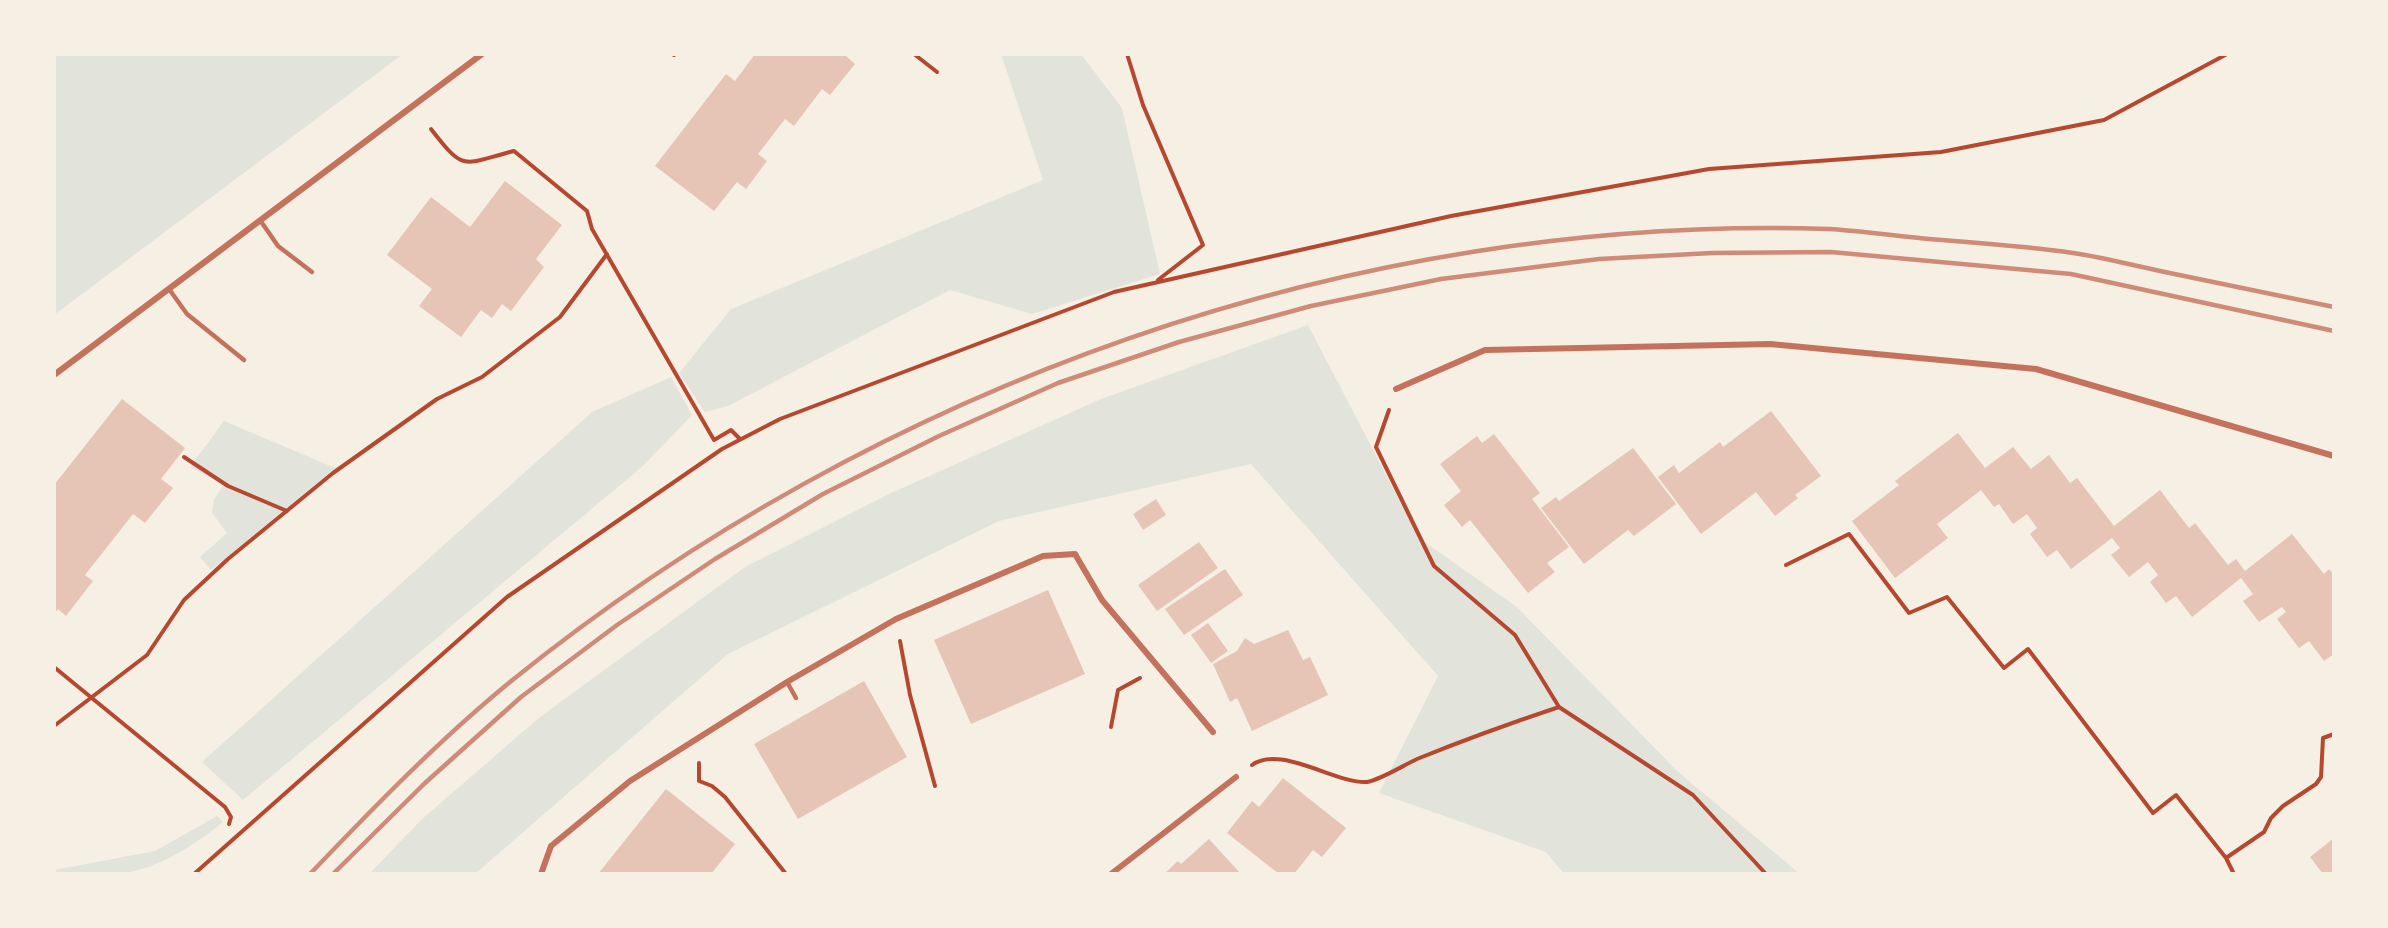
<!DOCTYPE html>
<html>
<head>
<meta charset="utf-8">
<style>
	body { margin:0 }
	#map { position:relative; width:2388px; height:928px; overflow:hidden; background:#f6efe4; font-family:"PT Sans",sans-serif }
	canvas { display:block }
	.frame { position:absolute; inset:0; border:56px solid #f6efe4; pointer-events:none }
</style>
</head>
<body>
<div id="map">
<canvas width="2388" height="928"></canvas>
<div class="frame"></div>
</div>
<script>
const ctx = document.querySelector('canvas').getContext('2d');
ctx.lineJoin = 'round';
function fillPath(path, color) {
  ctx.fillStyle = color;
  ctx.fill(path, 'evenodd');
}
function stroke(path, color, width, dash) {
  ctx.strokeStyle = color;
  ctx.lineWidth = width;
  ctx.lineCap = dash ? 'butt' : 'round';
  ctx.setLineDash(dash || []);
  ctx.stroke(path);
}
const green = new Path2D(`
	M54 54H403L54 315Z
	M1001 54H1081L1122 108 1160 274 1032 314 950 290 728 406 705 412 679 373 731 309 1043 180Z
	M1308 325 1419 538 1517 607 1677 771 1800 874H1564L1546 852 1379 793 1438 676 1251 464 999 521 728 654 475 874H369L422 819 540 717 745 567 889 494 1101 399Z
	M671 377 692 415 643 466 243 800 202 762 592 412Z
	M224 421 335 468 211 570 200 557 227 533 212 513 214 499 224 485 190 467Z
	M217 816 223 822C195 845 158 869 120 874 99 877 75 874 54 874V870L155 851Z`);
const building = new Path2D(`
	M755 54H848L846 56 855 64 830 95 822 89 794 126 785 119 758 154 767 161 746 189 737 182 714 211 655 166 726 74 735 81Z
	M505 181 562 225 536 259 544 267 511 311 502 304 492 318 481 310 461 337 419 306 432 289 387 255 431 197 470 227Z
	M122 399 185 448 161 479 173 488 145 523 133 514 85 575 93 581 66 616 58 609 54 614V485Z
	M1771 411 1821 476 1795 495 1798 498 1775 516 1756 492 1701 534 1658 477 1674 465 1679 473 1720 442 1723 447Z
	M1958 433 1985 468 2013 447 2031 469 2049 455 2070 483 2077 478 2114 526 2160 490 2189 528 2195 523 2228 565 2236 559 2245 571 2292 534 2324 574 2329 569 2334 575V654L2324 661 2309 641 2299 648 2277 619 2286 612 2282 607 2259 622 2243 601 2253 594 2241 578 2192 617 2176 596 2166 603 2150 582 2158 575 2148 562 2129 577 2111 555 2120 548 2112 538 2071 569 2057 550 2047 557 2030 534 2037 528 2027 514 2013 524 1999 504 1994 507 1981 490 1937 524 1948 538 1895 578 1852 521 1899 485 1895 481Z
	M1494 434 1540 493 1532 499 1569 547 1547 563 1555 572 1528 593 1470 520 1462 527 1444 505 1461 491 1440 464 1477 436 1482 443Z
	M1633 448 1676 504 1634 536 1628 530 1584 564 1541 508 1556 497 1559 501Z
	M1156 499 1166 515 1143 530 1133 514Z
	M1199 542 1218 568 1157 611 1138 585Z
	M1225 569 1243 595 1184 635 1165 609Z
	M1048 590 1085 674 971 724 934 640Z
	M1208 623 1228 651 1211 663 1191 635Z
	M1288 630 1303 660 1310 657 1328 695 1252 731 1237 698 1230 702 1213 664 1237 651 1245 638 1254 644Z
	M864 681 907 757 798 819 754 744Z
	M1283 778 1346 828 1322 857 1313 850 1294 874H1279L1227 833 1252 801 1259 807Z
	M666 789 735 844 711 874H598Z
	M2334 838V874H2323L2310 857Z
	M1209 839 1241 874H1164L1178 861 1181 864Z`);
const path = new Path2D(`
	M673 54 674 55
	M914 54 937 72
	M1127 54 1143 105 1203 245 1158 280
	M431 129C465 173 462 164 514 151L587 211 592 229 714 440 731 430 740 439
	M1389 410 1376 447 1434 566 1515 635 1559 707
	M184 457 228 486 287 511
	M1786 565 1849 534 1909 613 1947 597 2004 668 2028 649 2153 813 2176 795 2226 858 2234 874
	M900 641 910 695 935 786
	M54 667 225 807 231 817 229 824
	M54 726 147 655 184 600 228 559 333 473 437 399 482 377 560 317 607 254
	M1111 727 1118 690 1140 678
	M699 763V781L712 786 725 797 786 874
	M1252 765C1279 744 1336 784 1367 782 1380 780 1404 765 1417 759 1464 740 1511 723 1559 707L1693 795 1766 874
	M2226 858 2264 832 2271 818 2283 806 2316 784 2321 777 2323 738 2334 734
	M194 874 507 597 722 449 780 419 1114 292 1451 216 1709 169 1941 152 2104 120 2227 54`);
const service = new Path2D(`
	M260 220 278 246 312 272
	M169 289 187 314 244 360
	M787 682 796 698`);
const minor = new Path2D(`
	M54 375 482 54
	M1396 389 1485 350 1770 344 2036 369 2334 456
	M541 874 551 846 630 781 787 682 896 619 1043 556 1075 554 1102 600 1213 732
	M1111 874 1236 777`);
const rail = new Path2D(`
	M310 874C374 807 438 741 510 682 878 384 1355 214 1829 229 1862 231 1896 236 1929 239 1976 243 2025 246 2073 253 2102 257 2131 265 2160 271 2218 283 2276 295 2334 307
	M333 874 425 783 521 697 617 625 715 559 823 494 939 436 1058 383 1179 342 1311 306 1441 279 1599 259 1712 253 1831 252 2071 274 2334 331`);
fillPath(green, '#e2e4dc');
fillPath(building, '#e6c5b7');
stroke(path, '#b5482f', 4);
stroke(service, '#c5725c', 4.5);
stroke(minor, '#c5725c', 6);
stroke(rail, '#cf8b77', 4.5);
</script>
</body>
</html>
